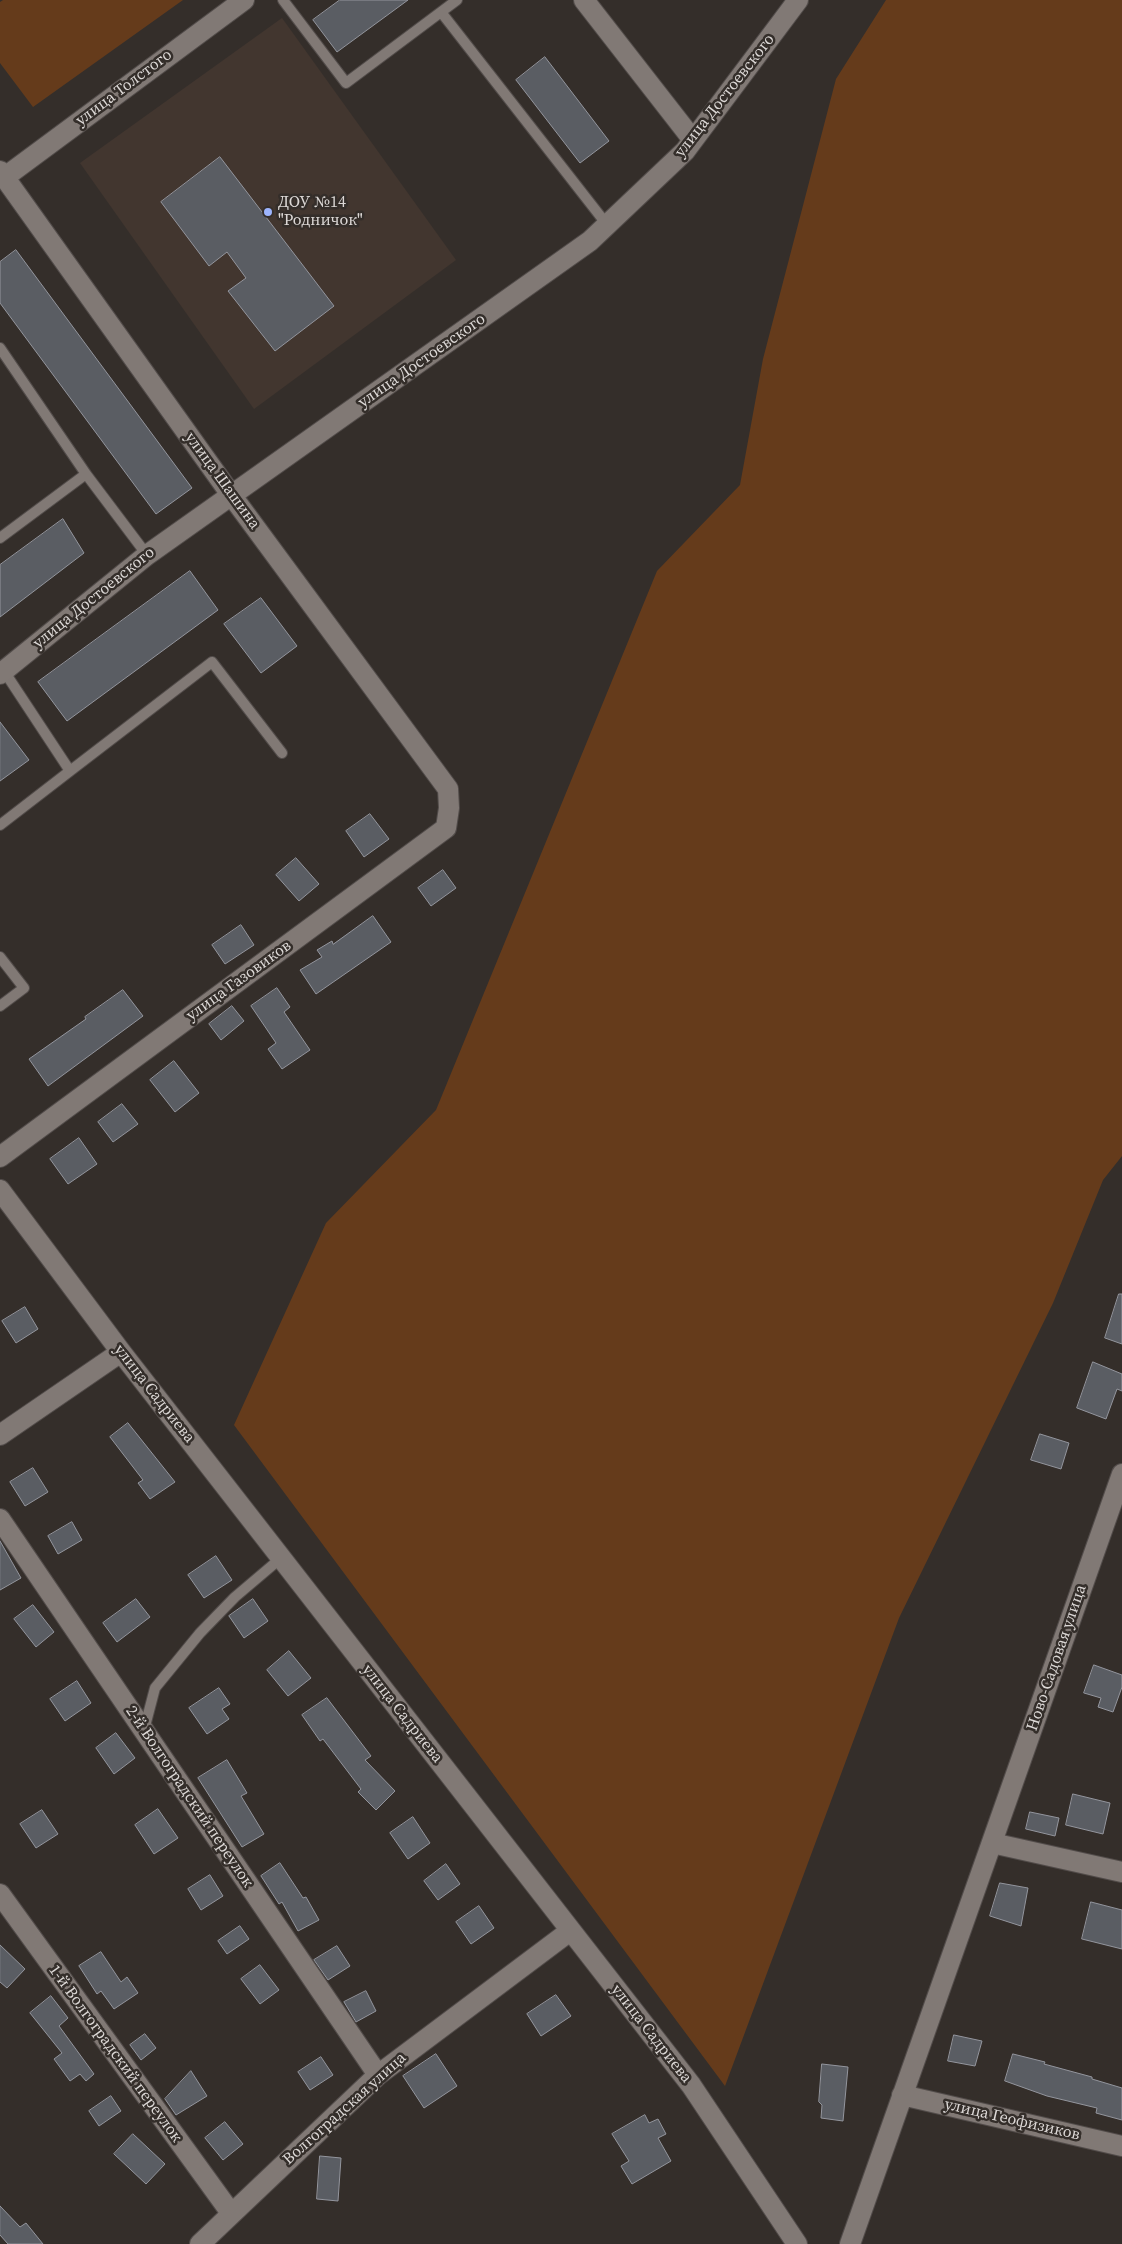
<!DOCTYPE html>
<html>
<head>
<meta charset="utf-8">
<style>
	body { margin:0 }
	canvas { display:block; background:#342e2a }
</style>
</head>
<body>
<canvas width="1122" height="2244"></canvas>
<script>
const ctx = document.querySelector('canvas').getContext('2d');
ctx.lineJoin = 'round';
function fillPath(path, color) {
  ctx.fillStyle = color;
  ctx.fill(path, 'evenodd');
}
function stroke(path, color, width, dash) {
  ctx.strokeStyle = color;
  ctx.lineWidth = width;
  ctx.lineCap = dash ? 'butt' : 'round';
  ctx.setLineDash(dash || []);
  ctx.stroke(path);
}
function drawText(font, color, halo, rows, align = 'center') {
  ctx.font = font + ' "Source Serif 4",serif';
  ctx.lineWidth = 5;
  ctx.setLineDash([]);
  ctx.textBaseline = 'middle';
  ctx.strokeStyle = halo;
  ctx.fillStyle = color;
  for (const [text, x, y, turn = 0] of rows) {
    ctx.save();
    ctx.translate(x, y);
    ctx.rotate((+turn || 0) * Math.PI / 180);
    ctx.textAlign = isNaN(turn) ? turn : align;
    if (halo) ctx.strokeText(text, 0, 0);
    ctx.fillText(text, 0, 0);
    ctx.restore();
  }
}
const built = new Path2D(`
	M282 18 456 260 254 409 80 163Z`);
const green = new Path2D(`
	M3 0H183L33 107 0 63V2Z
	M886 0H1122V1156L1103 1180 1053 1303 899 1618 725 2086 234 1425 326 1223 436 1110 657 571 740 485 763 359 836 79Z`);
const building = new Path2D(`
	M340 0H408L337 52 313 20Z
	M545 57 609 141 580 163 516 80Z
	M220 157 334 306 275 351 228 291 246 278 227 252 209 266 161 202Z
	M16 250 192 488 156 514 0 303V262Z
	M63 519 84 553 0 617V565Z
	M190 571 218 610 67 721 38 682Z
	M261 598 297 646 261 673 224 624Z
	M0 722 29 760 0 781Z
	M370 814 389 839 364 857 346 831Z
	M296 858 319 884 299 901 276 875Z
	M443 870 456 888 431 906 418 888Z
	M373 916 391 942 316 994 300 970 322 957 317 950 332 941 333 944Z
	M241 925 254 945 225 964 212 945Z
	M277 988 290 1007 284 1012 310 1050 282 1069 268 1049 276 1043 251 1006Z
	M123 990 143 1016 48 1086 29 1059 86 1019 85 1017Z
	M232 1006 244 1021 221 1040 209 1024Z
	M174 1061 199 1093 175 1112 150 1080Z
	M122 1104 138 1124 113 1142 98 1122Z
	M79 1138 97 1164 68 1184 50 1159Z
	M1119 1294H1122V1344L1105 1338Z
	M25 1307 38 1329 16 1343 2 1321Z
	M1093 1362 1122 1374V1391L1117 1389 1106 1419 1077 1408Z
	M128 1423 175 1482 150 1499 138 1483 143 1480 110 1437Z
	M1040 1434 1069 1443 1061 1469 1031 1460Z
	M33 1468 48 1492 25 1506 10 1482Z
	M72 1522 82 1540 58 1554 48 1536Z
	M0 1541 21 1578 0 1590Z
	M216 1556 232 1580 204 1598 188 1575Z
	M136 1599 150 1617 117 1642 103 1623Z
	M253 1599 268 1621 244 1638 229 1616Z
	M33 1605 54 1632 36 1647 14 1619Z
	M289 1651 311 1678 288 1696 267 1670Z
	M1094 1665 1122 1675V1687L1113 1712 1098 1707 1101 1698 1084 1693Z
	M77 1681 91 1703 65 1721 50 1699Z
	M219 1688 230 1704 222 1709 229 1719 207 1734 189 1708Z
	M327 1698 371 1756 365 1760 395 1791 376 1810 358 1792 361 1789 323 1739 320 1741 302 1715Z
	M116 1733 135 1758 114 1774 96 1748Z
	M227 1760 247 1793 241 1796 264 1834 242 1847 198 1778Z
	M1073 1794 1110 1803 1103 1834 1066 1825Z
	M158 1809 178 1838 154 1854 135 1825Z
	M42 1810 58 1834 36 1848 20 1824Z
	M1030 1812 1059 1818 1055 1836 1026 1829Z
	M413 1817 430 1843 408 1859 390 1833Z
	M280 1863 303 1898 306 1897 319 1920 298 1931 282 1902 279 1904 261 1876Z
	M446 1864 460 1884 438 1900 424 1881Z
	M210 1875 223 1896 201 1910 188 1889Z
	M1000 1883 1028 1888 1021 1926 990 1916Z
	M1091 1902 1122 1910V1949L1082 1939Z
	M479 1906 494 1928 471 1944 456 1922Z
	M240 1926 249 1939 227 1954 218 1941Z
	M0 1945 25 1969 7 1988 0 1982Z
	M337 1946 350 1966 328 1980 314 1960Z
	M101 1952 121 1982 127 1977 138 1993 114 2009 101 1991 97 1994 79 1966Z
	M260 1965 279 1990 260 2004 241 1979Z
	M366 1991 376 2011 356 2022 344 2002Z
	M556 1995 571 2016 541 2036 527 2014Z
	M51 1996 68 2018 59 2026 94 2074 86 2081 80 2074 70 2081 54 2059 62 2053 30 2013Z
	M145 2034 156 2048 141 2060 130 2045Z
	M954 2035 982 2041 975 2066 948 2061Z
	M436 2054 457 2086 424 2108 403 2076Z
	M1013 2054 1045 2062 1044 2064 1092 2077V2079L1122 2088V2120L1096 2113 1097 2108 1047 2096 1005 2081Z
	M321 2057 333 2075 310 2090 298 2072Z
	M822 2064 848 2067 843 2121 821 2118 822 2105 819 2102Z
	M191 2071 207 2096 176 2115 165 2099Z
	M111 2096 121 2111 99 2126 89 2111Z
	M645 2115 649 2123 658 2119 666 2134 658 2138 671 2161 632 2184 621 2166 629 2161 612 2134Z
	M225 2122 243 2144 223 2160 205 2138Z
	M133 2134 165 2164 146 2184 114 2154Z
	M320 2156 341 2158 338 2201 317 2199Z
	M0 2206 20 2227 26 2223 43 2244H8L0 2235Z`);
const service = new Path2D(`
	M283 0 346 83 457 0
	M441 12 608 226
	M0 348 86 474 0 538
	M86 474 147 555
	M70 771 212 662 282 753
	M0 825 70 771 4 671
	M0 957 24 988 0 1006
	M144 1730 155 1688 200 1633 235 1597 281 1558`);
const minor = new Path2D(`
	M584 0 693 140
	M0 171 232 496 448 789 449 808 446 828 0 1157
	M5 177 244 0
	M0 674 147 555 590 241 685 151 798 0
	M0 1190 121 1352 691 2085 797 2244
	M0 1435 121 1352
	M0 1519 378 2075
	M992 1843 1122 1872
	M0 1894 231 2213
	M902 2095 1122 2146
	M200 2244 378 2075 570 1931
	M850 2244 1122 1474`);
const markers = [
	[268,212,5,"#9db4fd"]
];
const streetNames = [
	["улица Толстого",124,88,-37],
	["улица Достоевского",725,96,-52],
	["улица Достоевского",422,361,-35],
	["улица Шашина",222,481,54],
	["улица Достоевского",94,598,-39],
	["улица Газовиков",239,981,-36],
	["улица Садриева",154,1394,52],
	["Ново-Садовая улица",1057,1658,-71],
	["улица Садриева",402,1714,52],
	["2-й Волгоградский переулок",189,1797,56],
	["улица Садриева",651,2034,52],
	["1-й Волгоградский переулок",115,2054,54],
	["Волгоградская улица",345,2109,-42],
	["улица Геофизиков",1012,2120,13]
];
const poiNames = [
	["ДОУ №14",278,203],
	["\"Родничок\"",278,221]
];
fillPath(built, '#42362f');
fillPath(green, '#653b1b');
fillPath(building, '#5a5d63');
stroke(building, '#93959d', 1);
stroke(service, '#524c4a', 12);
stroke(minor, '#524c4a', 22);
stroke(service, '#817975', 10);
stroke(minor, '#817975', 20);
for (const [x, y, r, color] of markers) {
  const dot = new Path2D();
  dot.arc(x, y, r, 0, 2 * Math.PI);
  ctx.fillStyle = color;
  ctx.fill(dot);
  stroke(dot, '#342e2a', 2);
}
drawText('16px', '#dcd8d6', '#342e2a', streetNames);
drawText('16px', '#dcd8d6', '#342e2a', poiNames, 'left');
</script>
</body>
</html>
